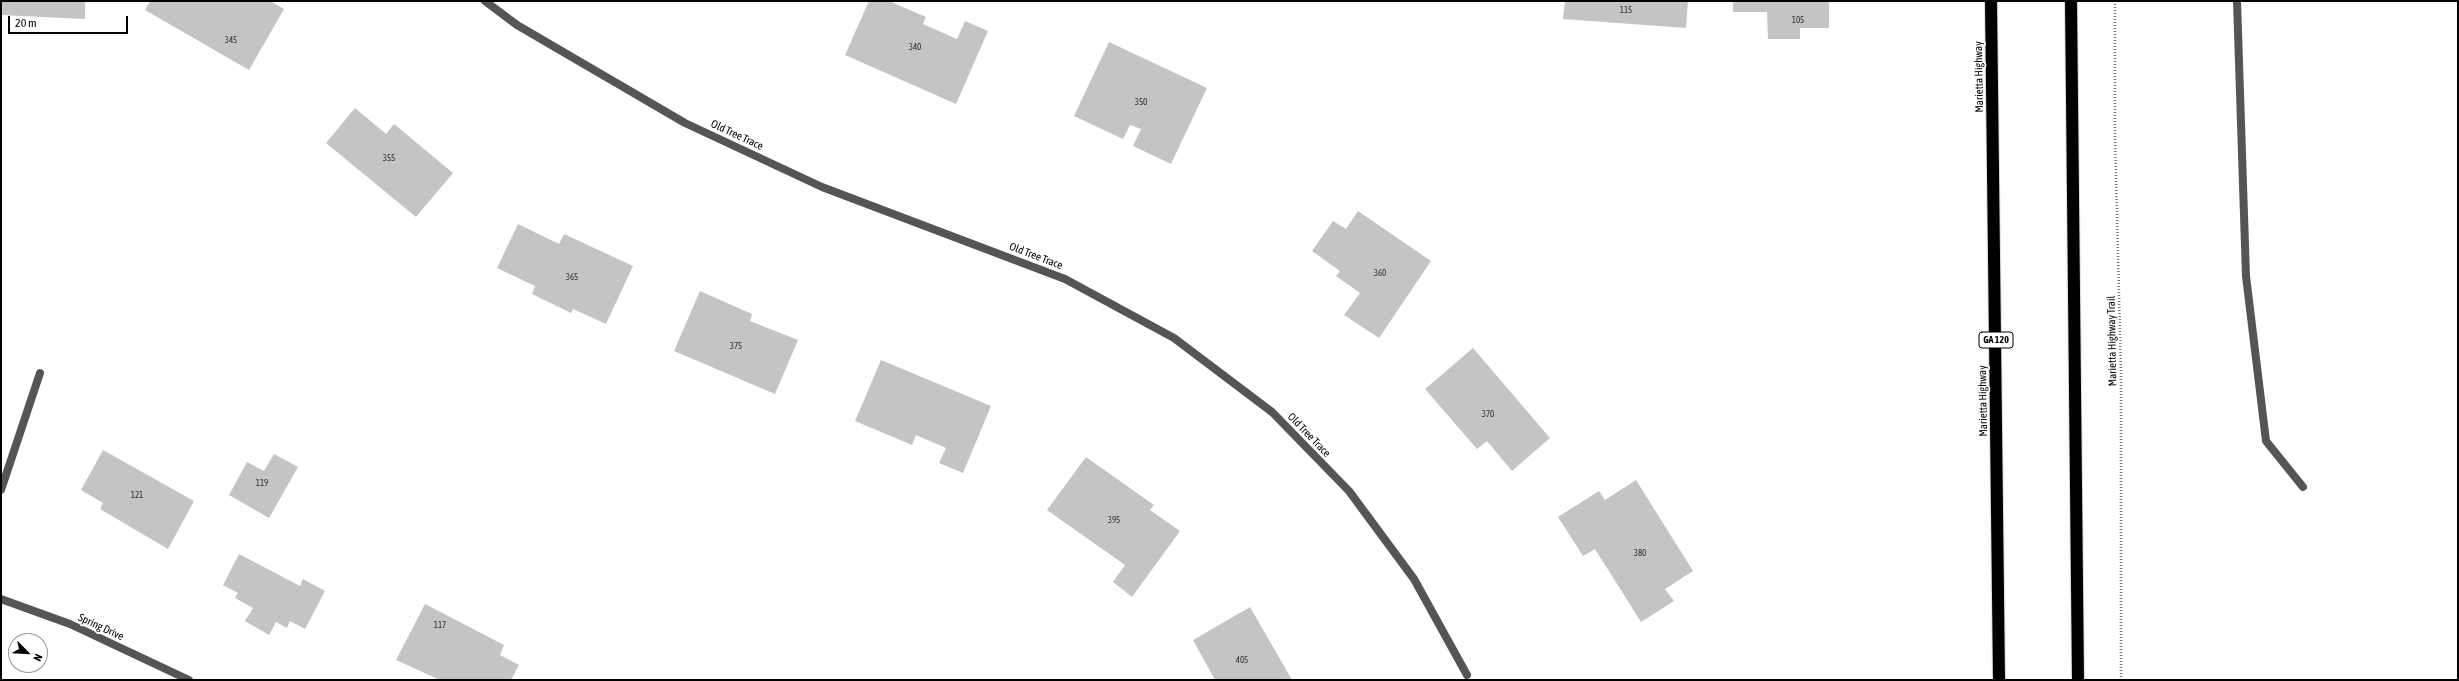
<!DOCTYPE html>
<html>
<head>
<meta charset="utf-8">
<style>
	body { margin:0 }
	#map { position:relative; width:2459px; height:681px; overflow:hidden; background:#fff; font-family:"Asap Condensed",sans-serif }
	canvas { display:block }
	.frame { position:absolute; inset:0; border:2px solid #000; pointer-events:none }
	.north { position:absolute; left:8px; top:633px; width:40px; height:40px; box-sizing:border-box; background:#fff; border:1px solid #999; border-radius:50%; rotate:114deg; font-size:11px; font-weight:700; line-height:16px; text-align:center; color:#000 }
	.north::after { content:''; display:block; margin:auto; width:14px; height:18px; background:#000; clip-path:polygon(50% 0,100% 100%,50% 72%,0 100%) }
	.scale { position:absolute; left:8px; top:16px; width:120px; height:18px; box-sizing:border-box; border:2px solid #000; border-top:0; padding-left:5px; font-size:12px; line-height:14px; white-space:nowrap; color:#000; -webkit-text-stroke:3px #fff; paint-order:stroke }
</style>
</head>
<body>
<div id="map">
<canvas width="2459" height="681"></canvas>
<div class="frame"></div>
<div class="north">N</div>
<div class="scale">20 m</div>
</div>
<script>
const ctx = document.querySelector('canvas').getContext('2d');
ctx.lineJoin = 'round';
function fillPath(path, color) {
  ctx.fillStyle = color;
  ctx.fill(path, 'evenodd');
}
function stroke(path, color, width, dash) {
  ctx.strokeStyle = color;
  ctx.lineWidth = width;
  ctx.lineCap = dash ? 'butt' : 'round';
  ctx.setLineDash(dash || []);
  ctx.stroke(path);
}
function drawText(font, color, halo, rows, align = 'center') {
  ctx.font = font + ' "Asap Condensed",sans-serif';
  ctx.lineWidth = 3.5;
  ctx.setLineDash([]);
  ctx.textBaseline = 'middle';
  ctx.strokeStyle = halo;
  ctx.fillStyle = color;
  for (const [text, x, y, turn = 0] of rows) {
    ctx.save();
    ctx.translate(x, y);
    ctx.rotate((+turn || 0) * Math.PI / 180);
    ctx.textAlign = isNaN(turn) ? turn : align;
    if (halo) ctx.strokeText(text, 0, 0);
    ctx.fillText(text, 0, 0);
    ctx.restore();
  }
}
const building = new Path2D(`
	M1 1H85V19L1 15Z
	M150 1H270L284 9 249 70 145 10Z
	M869 1H889L926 17 923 24 957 39 965 21 988 31 956 104 845 55Z
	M1565 1H1688L1686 28 1563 19Z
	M1733 1H1829V28H1800V39H1768L1767 12H1733Z
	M1109 42 1207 88 1171 164 1133 146 1141 129 1130 125 1123 139 1074 116Z
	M355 108 386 134 394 124 453 173 416 217 326 143Z
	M1358 211 1431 261 1379 338 1344 315 1360 293 1336 276 1340 271 1312 251 1333 221 1346 229Z
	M518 224 559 244 564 234 633 266 606 324 573 309 571 313 532 294 535 286 497 268Z
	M700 291 752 314 750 321 798 340 775 394 674 351Z
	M1473 348 1550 438 1512 471 1487 441 1477 449 1425 389Z
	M881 360 991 406 963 473 939 463 946 448 916 435 912 445 855 421Z
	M103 450 194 501 168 549 100 509 103 503 81 490Z
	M274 454 298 467 269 518 229 495 247 462 264 471Z
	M1086 457 1154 505 1150 510 1180 531 1132 597 1113 582 1125 565 1047 510Z
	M1636 480 1693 571 1665 589 1674 601 1641 622 1595 549 1583 556 1558 517 1599 491 1605 500Z
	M239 554 300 586 303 579 325 591 305 629 290 621 287 628 276 622 269 635 245 621 253 608 235 598 238 593 223 585Z
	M425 604 504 645 500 655 519 665 511 680H440L396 660Z
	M1250 607 1292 680H1215L1193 640Z`);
const path = new Path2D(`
	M2115 1V135L2121 374V680`);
const lane = new Path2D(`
	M2237 1 2246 276 2266 441 2303 487`);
const street = new Path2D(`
	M485 1 517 25 685 123 822 187 1065 279 1174 338 1272 412 1349 491 1414 579 1467 675
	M1 490 40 373
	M1 599 70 624 189 680`);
const highway = new Path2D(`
	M1991 1 1999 680
	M2071 1 2078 680`);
const numberNames = [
	["115",1626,10],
	["105",1798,20],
	["345",231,40],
	["340",915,47],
	["350",1141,102],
	["355",389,158],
	["360",1380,273],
	["365",572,277],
	["375",736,346],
	["370",1488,414],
	["119",262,483],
	["121",137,495],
	["395",1114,520],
	["380",1640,553],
	["117",440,625],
	["405",1242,660]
];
const shields = [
	[1996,340,34]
];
const shieldNames = [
	["GA 120",1996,340]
];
const streetNames = [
	["Marietta Highway",1979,77,-91],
	["Old Tree Trace",737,135,25],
	["Old Tree Trace",1036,256,21],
	["Marietta Highway Trail",2112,341,-91],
	["Marietta Highway",1983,401,-91],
	["Old Tree Trace",1309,435,46],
	["Spring Drive",101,627,25]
];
fillPath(building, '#c4c4c4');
stroke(highway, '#dbdbdb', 14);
stroke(path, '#777', 2.5, [1, 2]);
stroke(lane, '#555', 8);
stroke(street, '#555', 8);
stroke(highway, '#000', 12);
drawText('9px', '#313131', null, numberNames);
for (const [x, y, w] of shields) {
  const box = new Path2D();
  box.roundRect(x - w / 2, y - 8, w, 16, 3);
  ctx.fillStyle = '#fff';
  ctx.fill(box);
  stroke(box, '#000', 1);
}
drawText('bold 10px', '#000', null, shieldNames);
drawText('11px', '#000', '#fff', streetNames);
</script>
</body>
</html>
